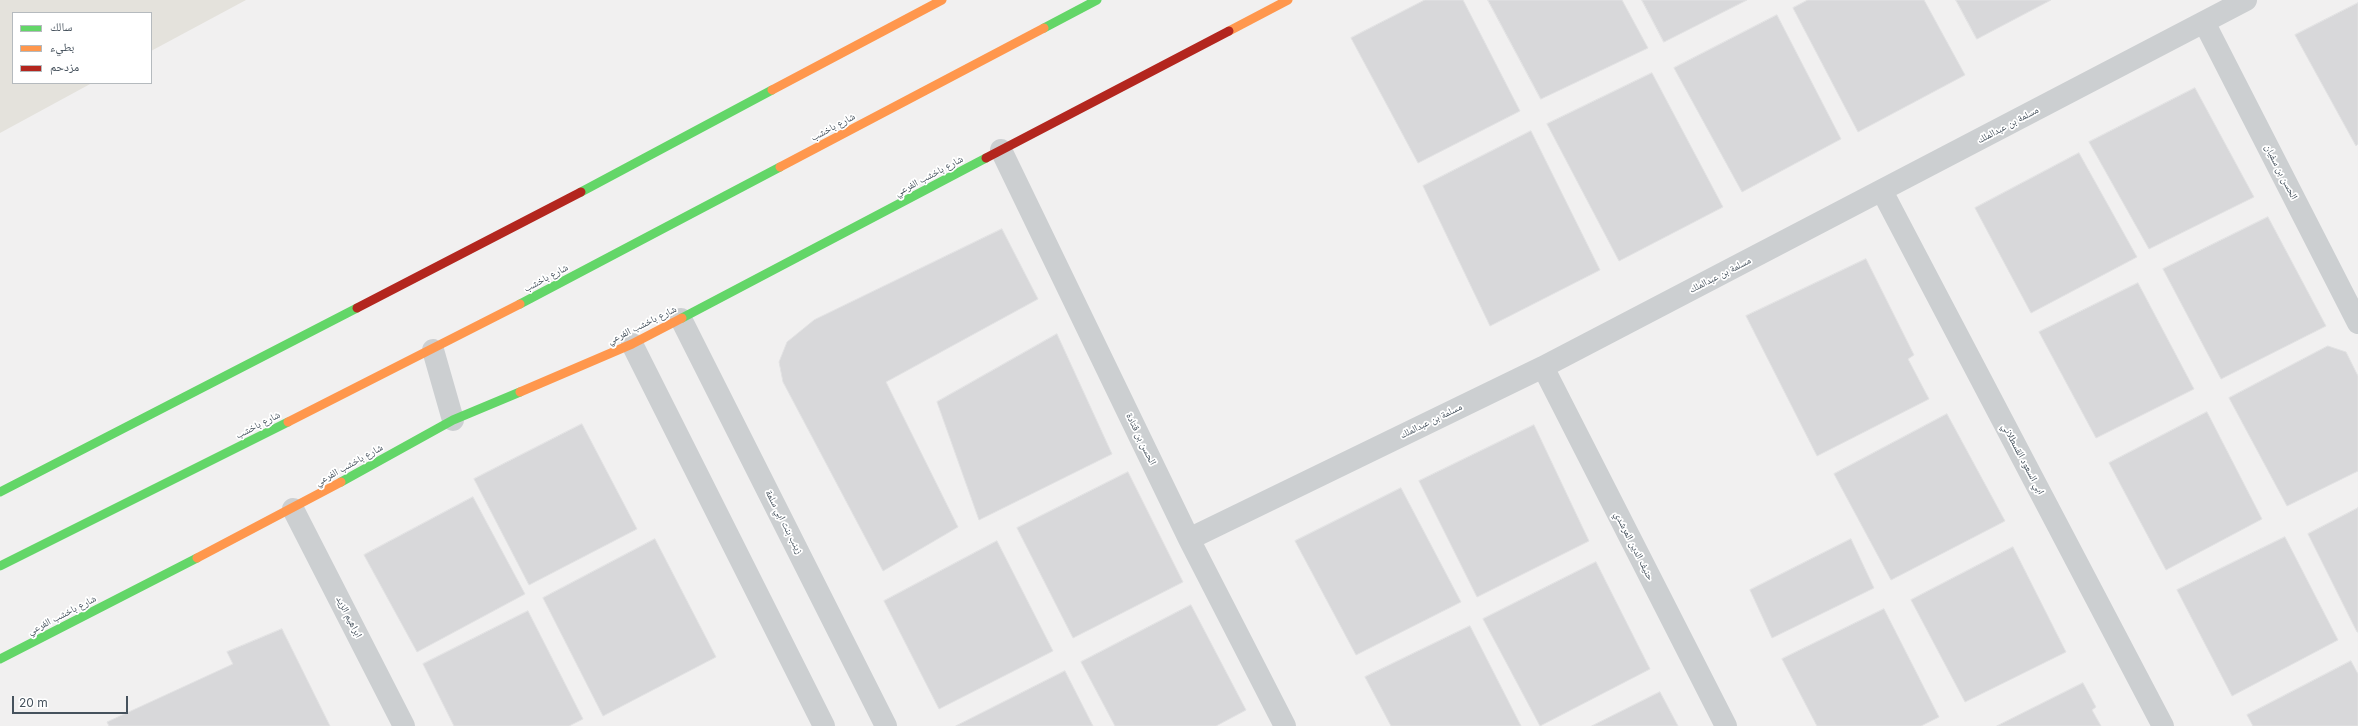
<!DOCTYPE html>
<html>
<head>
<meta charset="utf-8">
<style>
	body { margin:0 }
	#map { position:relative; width:2358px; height:726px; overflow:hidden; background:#f1f0f0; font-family:Inter,"Noto Naskh Arabic",sans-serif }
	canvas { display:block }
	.legend { position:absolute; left:12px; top:12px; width:140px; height:72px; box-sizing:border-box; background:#fff; border:1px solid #b5babe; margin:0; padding:5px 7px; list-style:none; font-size:12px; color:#46525d }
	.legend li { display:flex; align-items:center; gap:8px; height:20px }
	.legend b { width:20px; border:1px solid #b5babe }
	.scale { position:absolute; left:12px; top:696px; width:116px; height:18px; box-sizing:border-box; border:2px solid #46525d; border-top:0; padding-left:5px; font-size:12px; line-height:14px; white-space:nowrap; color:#46525d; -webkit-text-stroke:3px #fff; paint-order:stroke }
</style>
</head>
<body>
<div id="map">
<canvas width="2358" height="726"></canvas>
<ul class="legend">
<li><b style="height:5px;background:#63d668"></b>سالك</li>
<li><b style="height:5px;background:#ff974d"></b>بطيء</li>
<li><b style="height:5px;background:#b3261e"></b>مزدحم</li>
</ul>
<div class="scale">20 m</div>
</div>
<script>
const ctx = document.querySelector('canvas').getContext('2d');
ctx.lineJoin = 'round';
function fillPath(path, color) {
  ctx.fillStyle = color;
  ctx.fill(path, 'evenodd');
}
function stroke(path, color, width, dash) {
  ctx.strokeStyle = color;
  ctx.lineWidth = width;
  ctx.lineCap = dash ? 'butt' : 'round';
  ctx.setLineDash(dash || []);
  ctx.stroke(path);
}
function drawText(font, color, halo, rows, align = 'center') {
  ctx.font = font + ' Inter,"Noto Naskh Arabic",sans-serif';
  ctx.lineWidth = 3.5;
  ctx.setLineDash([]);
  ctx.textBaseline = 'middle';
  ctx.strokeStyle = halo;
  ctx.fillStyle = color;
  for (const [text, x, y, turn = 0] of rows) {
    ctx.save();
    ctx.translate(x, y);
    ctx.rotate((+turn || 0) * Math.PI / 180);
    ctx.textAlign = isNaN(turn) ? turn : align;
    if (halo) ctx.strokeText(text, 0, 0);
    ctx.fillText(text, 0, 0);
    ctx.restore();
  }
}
const sand = new Path2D(`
	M0 0H246L151 51V13H13V83H92L0 133Z`);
const building = new Path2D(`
	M1425 0H1463L1520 111 1418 163 1351 38Z
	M1488 0H1622L1648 48 1541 99Z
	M1642 0H1747L1664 42Z
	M1808 0H1924L1965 75 1858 132 1793 8Z
	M1956 0H2051L1977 39Z
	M2358 3V144L2356 146 2295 35Z
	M1777 15 1841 139 1742 192 1674 68Z
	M1652 73 1723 207 1619 261 1547 124Z
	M2195 88 2254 197 2149 249 2089 142Z
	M1531 131 1600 270 1490 326 1423 186Z
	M2079 153 2137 257 2031 313 1975 208Z
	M2268 217 2326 326 2221 379 2163 269Z
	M1002 229 1038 299 886 382 958 527 883 571 783 382 779 362 787 342 814 320Z
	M1866 259 1914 355 1908 359 1929 399 1817 456 1746 316Z
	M2138 283 2194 389 2096 438 2039 332Z
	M1057 334 1112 454 979 520 937 402Z
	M2328 346 2346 352 2358 376V471L2287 506 2229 398Z
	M2207 412 2262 519 2166 570 2109 463Z
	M1947 414 2005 521 1891 580 1834 474Z
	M582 424 637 529 529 585 474 479Z
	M1534 425 1589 541 1477 597 1419 481Z
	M1128 472 1183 582 1073 638 1017 528Z
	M1401 488 1461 602 1356 655 1295 541Z
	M473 497 525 594 417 652 364 555Z
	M2358 508V632H2357L2308 534Z
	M2285 537 2338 640 2232 696 2177 590Z
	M655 539 716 657 603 716 543 598Z
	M1851 539 1874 588 1772 638 1750 590Z
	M997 541 1053 651 939 709 884 601Z
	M2013 547 2066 652 1965 702 1911 600Z
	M1596 562 1650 669 1540 726 1483 619Z
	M1191 605 1246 710 1216 726H1115L1081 662Z
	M1884 609 1939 717 1921 726H1817L1782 659Z
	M528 611 583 719 569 726H454L423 664Z
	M1470 626 1521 726H1391L1365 677Z
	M282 629 330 726H109L107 722 233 664 227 652Z
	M2351 661 2358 674V726H2253L2247 715Z
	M1065 671 1093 726H956Z
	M2083 683 2096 707 2092 710 2101 726H1997Z
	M1660 692 1678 726H1592Z`);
const street = new Path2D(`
	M2204 22 2358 323
	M1001 150 1189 539 1285 726
	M1882 191 2163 726
	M681 319 886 726
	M632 344 824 726
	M433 350 453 420
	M1543 367 1726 726
	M293 509 404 726
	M1189 539 1543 367 2246 0`);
const fast = new Path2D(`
	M1044 28 1097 0
	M581 192 772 90
	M520 304 780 167
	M682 318 986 158
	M341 482 453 420 520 392
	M0 492 357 308
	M0 566 288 422
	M0 659 197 558`);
const slow = new Path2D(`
	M1229 31 1288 0
	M772 90 942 0
	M780 167 1044 28
	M520 392 632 344 682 318
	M288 422 520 304
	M197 558 341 482`);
const jam = new Path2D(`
	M986 158 1229 31
	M357 308 581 192`);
const streetNames = [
	["مسلمة بن عبدالملك",2008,125,-28],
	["شارع باخشب",833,127,-28],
	["الحسن بن سفيان",2281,172,63],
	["شارع باخشب الفرعي",929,176,-28],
	["مسلمة بن عبدالملك",1720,275,-27],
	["شارع باخشب",546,278,-28],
	["شارع باخشب الفرعي",642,325,-26],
	["مسلمة بن عبدالملك",1431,421,-26],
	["شارع باخشب",258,425,-27],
	["الحسن بن قتادة",1141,439,64],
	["ابي السعود القسطلاني",2023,459,62],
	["شارع باخشب الفرعي",349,465,-29],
	["زينب بنت ابي سلمة",784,522,63],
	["حنيف الدين المرشدي",1634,546,63],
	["شارع باخشب الفرعي",62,615,-27],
	["ابراهيم الزيد",349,617,63]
];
fillPath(sand, '#e4e2dc');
fillPath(building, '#d8d8da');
stroke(building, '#e2e2e3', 1);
stroke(street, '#cccfd1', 22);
stroke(fast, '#63d668', 9);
stroke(slow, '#ff974d', 9);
stroke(jam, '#b3261e', 9);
drawText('10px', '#46525d', '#fff', streetNames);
</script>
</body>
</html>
